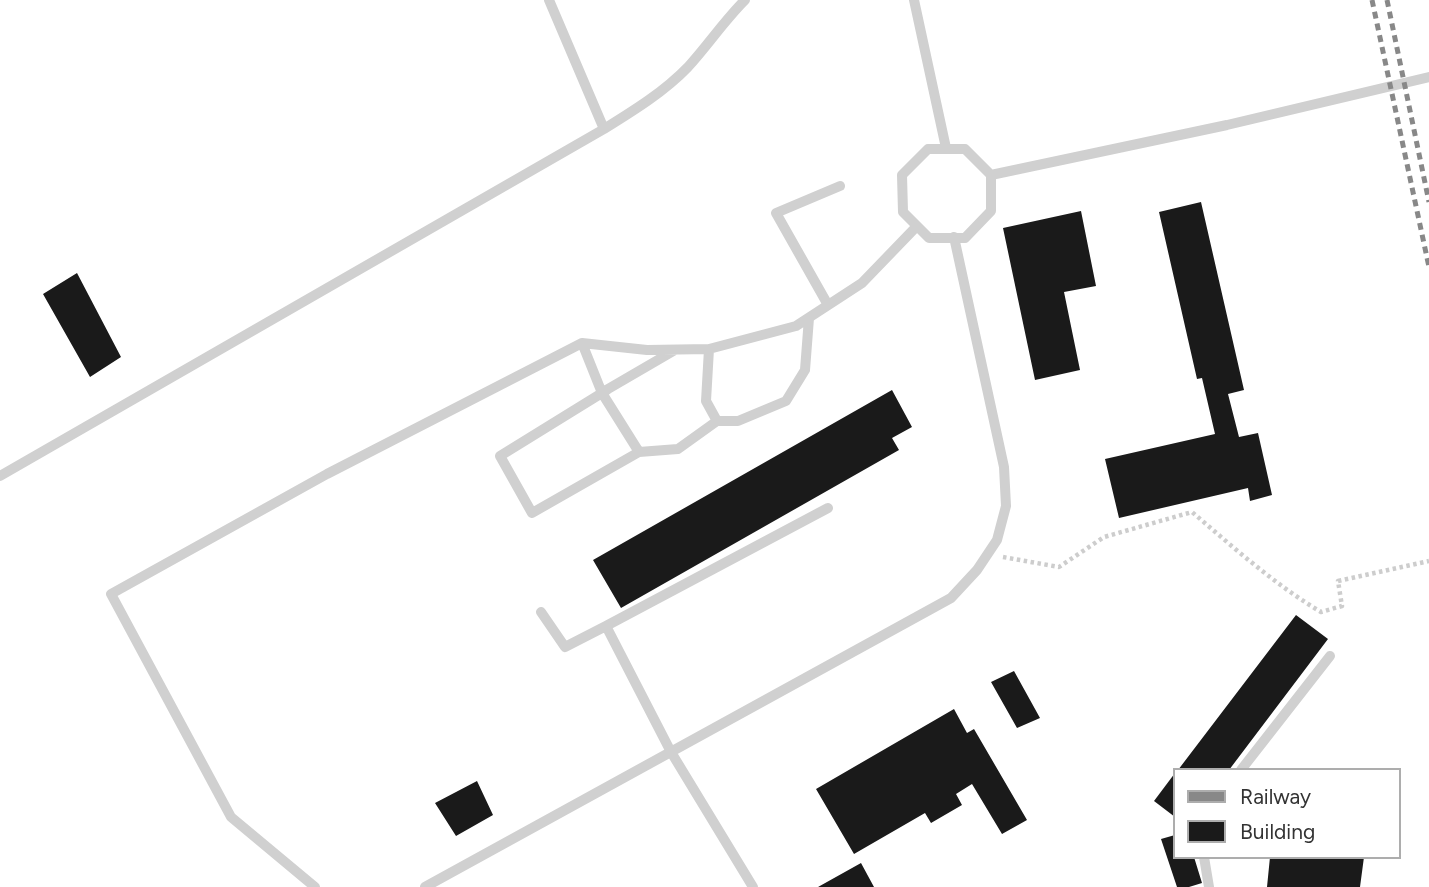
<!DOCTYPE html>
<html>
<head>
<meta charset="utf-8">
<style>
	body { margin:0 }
	#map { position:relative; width:1429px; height:887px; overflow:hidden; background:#fff; font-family:Figtree,sans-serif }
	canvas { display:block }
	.legend { position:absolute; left:1173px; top:768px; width:228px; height:91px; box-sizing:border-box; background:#fff; border:2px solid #adadad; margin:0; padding:9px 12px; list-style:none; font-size:21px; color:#333 }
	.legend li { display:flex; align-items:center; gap:14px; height:35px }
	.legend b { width:35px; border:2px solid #adadad }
</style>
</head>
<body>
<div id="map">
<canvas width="1429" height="887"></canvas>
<ul class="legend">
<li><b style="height:9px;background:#888"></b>Railway</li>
<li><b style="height:19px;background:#1a1a1a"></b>Building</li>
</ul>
</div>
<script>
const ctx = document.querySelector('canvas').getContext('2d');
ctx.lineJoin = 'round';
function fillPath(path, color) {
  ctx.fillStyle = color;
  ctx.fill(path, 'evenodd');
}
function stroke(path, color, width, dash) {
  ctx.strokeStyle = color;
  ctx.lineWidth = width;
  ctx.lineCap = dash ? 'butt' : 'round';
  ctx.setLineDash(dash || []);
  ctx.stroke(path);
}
const building = new Path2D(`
	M1201 202 1244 390 1228 394 1239 437 1258 433 1272 495 1250 501 1248 488 1119 518 1105 459 1215 434 1202 378 1197 379 1159 212Z
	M1081 211 1096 286 1064 292 1080 370 1035 380 1003 228Z
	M77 273 121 357 90 377 43 294Z
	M892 390 912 427 892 438 899 450 621 608 593 560Z
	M1296 615 1328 639 1229 770H1178Z
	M1014 671 1040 718 1017 728 991 682Z
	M954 709 967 733 974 729 1027 820 1002 834 972 784 956 794 962 805 931 823 925 813 854 854 816 789Z
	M1175 773V817L1154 801Z
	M477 781 493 815 456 836 435 803Z
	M1175 835V857H1194L1202 883 1189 887H1177L1161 839Z
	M1270 857H1364L1360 887H1267Z
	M861 863 874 887H818Z`);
const path = new Path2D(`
	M1003 557 1059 567 1104 537 1192 512C1233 547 1274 584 1321 612L1342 606 1338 581 1429 561`);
const service = new Path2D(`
	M549 0 604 129
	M914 0 946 148
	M928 149H965L991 175V211L965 238H929L903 212 902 175Z
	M991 175 1227 125 1429 77
	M828 305 776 213 840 186
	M582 343 602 393 639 452 532 513 500 456 602 393 608 389 675 350
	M709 349 706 401 717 421H738L786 401 805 370 809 318
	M639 452 678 449 717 421
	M0 476 604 129C633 111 664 92 688 67 708 45 724 21 745 0
	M541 612 565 647 606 626
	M1241 770 1330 656
	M1204 857 1209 887
	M315 887 231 817 111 594 327 474 582 343 647 350 709 349 796 326 862 283 917 226
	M425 887 951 598 977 570 997 540 1006 506 1004 467 954 237
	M753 887 671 752 606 626 828 508`);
const rail = new Path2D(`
	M1372 0 1429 267
	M1387 0 1429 202`);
fillPath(building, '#1a1a1a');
stroke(path, '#cdcdcd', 4.5, [3.5, 3.5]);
stroke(service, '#d0d0d0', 10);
stroke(rail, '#888', 5, [7, 5]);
</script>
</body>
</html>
